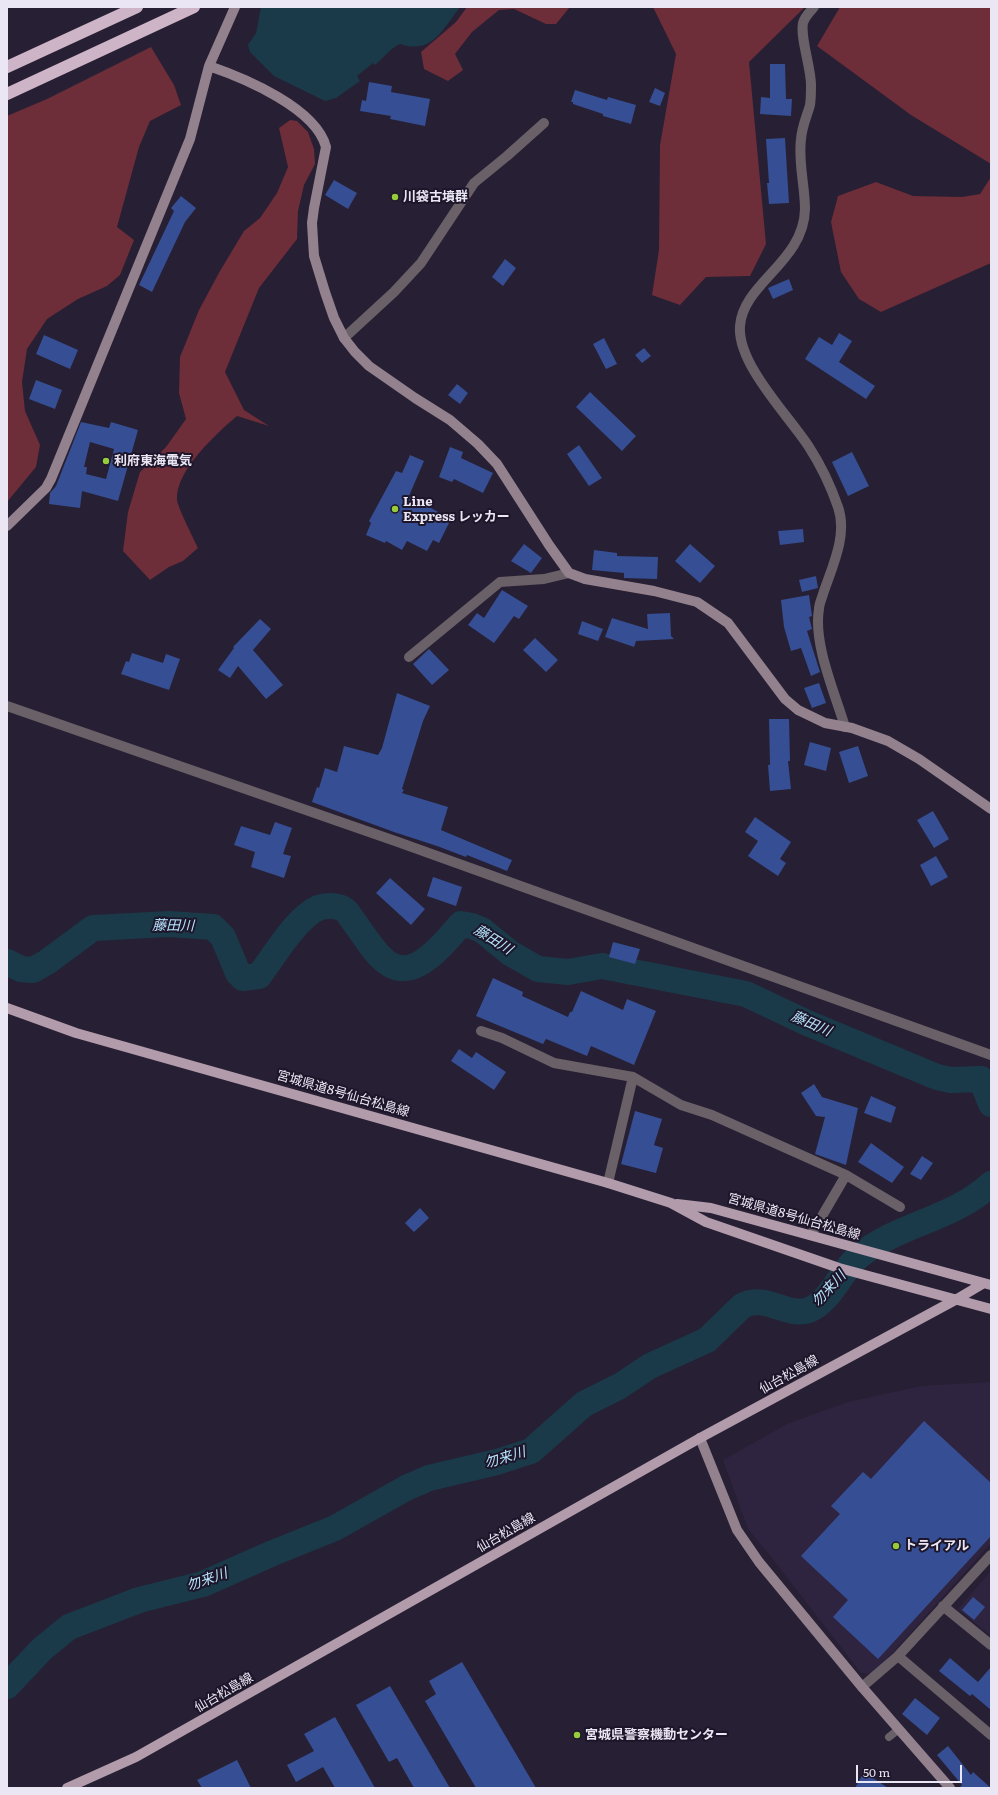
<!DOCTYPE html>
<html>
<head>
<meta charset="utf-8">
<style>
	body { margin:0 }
	#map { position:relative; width:998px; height:1795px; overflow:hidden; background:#271f33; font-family:Literata,serif }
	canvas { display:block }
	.frame { position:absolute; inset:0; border:8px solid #ebe6f4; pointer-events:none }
	.scale { position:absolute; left:856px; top:1765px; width:106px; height:18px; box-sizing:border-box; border:2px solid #ebe6f4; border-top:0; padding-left:5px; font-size:12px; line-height:14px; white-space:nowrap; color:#ebe6f4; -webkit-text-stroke:3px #1d1529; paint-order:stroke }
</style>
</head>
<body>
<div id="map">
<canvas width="998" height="1795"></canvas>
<div class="frame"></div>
<div class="scale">50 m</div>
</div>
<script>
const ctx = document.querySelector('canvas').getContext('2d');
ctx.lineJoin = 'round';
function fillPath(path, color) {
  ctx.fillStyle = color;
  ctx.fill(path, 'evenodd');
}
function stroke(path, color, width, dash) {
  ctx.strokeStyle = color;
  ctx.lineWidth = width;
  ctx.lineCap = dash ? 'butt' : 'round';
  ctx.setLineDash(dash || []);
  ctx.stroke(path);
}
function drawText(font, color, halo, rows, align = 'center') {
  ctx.font = font + ' Literata,"Noto Sans JP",serif';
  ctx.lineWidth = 4;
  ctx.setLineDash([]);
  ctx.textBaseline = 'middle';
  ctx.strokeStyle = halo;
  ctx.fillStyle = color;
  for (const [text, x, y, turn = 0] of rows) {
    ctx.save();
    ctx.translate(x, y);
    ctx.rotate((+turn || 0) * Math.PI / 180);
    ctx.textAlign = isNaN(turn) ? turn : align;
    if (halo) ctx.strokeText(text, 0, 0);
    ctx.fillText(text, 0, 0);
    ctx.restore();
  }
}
const built = new Path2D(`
	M991 1382V1543L897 1648 872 1674 861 1673 768 1553 748 1529 723 1460 787 1424 848 1402 921 1386Z
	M991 1571V1636L958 1609Z`);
const green = new Path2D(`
	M467 7H570L556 24H546L514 9 499 10 472 32 455 54 463 70 448 81 424 69 421 52 456 22Z
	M653 7H805L749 62 766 244 750 276 706 277 680 305 652 295 659 250 660 145 676 54Z
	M840 7H991V164L911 115 817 46Z
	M151 47 174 85 181 105 150 121 139 147 117 227 134 240 120 275 107 286 78 299 47 319 27 349 22 382 25 411 40 445 36 467 7 502V116L47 99Z
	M290 120 297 121 308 132 314 149 315 164 304 185 298 211 297 239 259 288 225 372 244 410 269 426 237 416C217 433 175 471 177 500 177 505 194 540 198 548L183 561 169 567 150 580 123 551 128 512 140 472 166 447 186 419 179 393 180 357 199 310 220 271 244 231 260 218 277 193 288 167 279 128Z
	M991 177V263L881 312 859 299 841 272 831 222 838 196 876 182 913 196 962 197 980 194Z`);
const water = new Path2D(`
	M261 7H460C443 29 432 55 400 44 389 49 384 58 375 65L373 63 357 76 360 81 336 98 325 101 274 76 250 52 248 45 256 33Z`);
const river = new Path2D(`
	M7 962 21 969 33 970 47 962 93 928 169 924 213 927 223 937 238 973 243 978 259 976C274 956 296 918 318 908 326 905 338 905 345 910 348 912 351 918 354 922 374 948 391 988 429 957 441 948 451 935 461 924L472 926 482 930 510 953 538 969 568 972 602 966 746 994 805 1022 937 1077 951 1080 981 1079
	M981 1079 991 1104
	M7 1686 42 1649 69 1627 139 1600 203 1584 273 1553 335 1528 406 1488 429 1478 497 1462 531 1451 584 1404 620 1386 650 1366 707 1340 742 1306C766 1293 787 1318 809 1310 831 1301 841 1271 858 1257 897 1224 952 1220 991 1184`);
const building = new Path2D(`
	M770 64H785L786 99H792L791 116 760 114 761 97 770 98Z
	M369 82 392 86 391 92 430 99 425 126 390 119 391 116 360 111 362 100 366 101Z
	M655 88 665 93 660 106 649 102Z
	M575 90 607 100 608 97 636 105 631 124 603 116V114L573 104V102H571Z
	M785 138 789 203 769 204 767 183H769L766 139Z
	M334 180 357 193 348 209 325 195Z
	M181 196 196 208 185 222 152 292 139 285 174 211 171 208Z
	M505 259 516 268 503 286 492 277Z
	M789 279 793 290 773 299 768 288Z
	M839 333 852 341 839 362 875 386 866 399 805 359 819 337 832 345Z
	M44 335 78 350 70 369 36 354Z
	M604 338 617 364 606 369 593 344Z
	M644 348 651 356 642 363 635 355Z
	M36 380 62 390 55 409 29 399Z
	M457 384 468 393 460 404 448 395Z
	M590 392 636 436 622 451 576 407Z
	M81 422 109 428 111 422 138 430 118 501 82 491 80 508 49 504 50 493 56 486ZM90 442 114 449 106 479 86 474 87 467H84Z
	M579 445 602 478 589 486 567 454Z
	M450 447 463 452 461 458 493 473 483 493 454 479 452 482 439 477Z
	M852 452 869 486 848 496 832 462Z
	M410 455 424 461 409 496 451 519 439 543 433 540 427 551 407 541 402 550 386 541 385 543 366 535 371 523 369 521 396 471 402 473Z
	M803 529 804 542 780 545 778 531Z
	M524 544 542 558 531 573 511 561Z
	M690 544 715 566 700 583 675 561Z
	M594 550 617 553V556L658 557 657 579 624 578V573L592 570Z
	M816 576 818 588 802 592 799 580Z
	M502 590 528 606 519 619 514 616 494 643 468 625 477 613 484 618Z
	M809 595 812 616 809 617 812 629 807 631 820 672 811 676 801 648 791 651 784 627 781 600Z
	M670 613 671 636 674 639 636 641 634 647 605 637 612 618 648 629 647 614Z
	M260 619 271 629 253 650 283 685 266 699 238 666 230 678 218 670 234 648 233 647Z
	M582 621 603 629 598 641 578 634Z
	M535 638 558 660 546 672 523 650Z
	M429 649 449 670 432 685 413 664Z
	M132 653 163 663 166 654 180 659 169 690 121 674 126 661 129 662Z
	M819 683 826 703 812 708 804 688Z
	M397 693 430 706 423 721 402 789 404 790 402 793 448 807 441 830 512 860 507 871 467 855 466 857 437 846 394 832 312 802 317 787 319 788 325 768 337 772 344 746 378 755 382 748Z
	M769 719H789L790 761H788L791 789 770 791 768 765H770Z
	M810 742 831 748 826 771 804 765Z
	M858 746 868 776 849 783 839 752Z
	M933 811 949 839 934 848 917 820Z
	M755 817 791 842 780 859 786 863 778 876 748 856 758 841 745 832Z
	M275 822 292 828 283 854 291 856 284 878 251 867 255 852 234 845 241 826 270 835Z
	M936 856 948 877 931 886 920 865Z
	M433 877 462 887 456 906 427 896Z
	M390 878 425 909 411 925 376 893Z
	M613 942 640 949 635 964 609 957Z
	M493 978 523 992 522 996 568 1017 570 1012H572L581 991 623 1010 627 999 656 1011 634 1065 591 1046 587 1056 546 1039 543 1044 476 1016Z
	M459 1049 472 1058 476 1052 506 1072 494 1090 451 1061Z
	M814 1084 822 1097 858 1108 846 1165 815 1154 825 1117 816 1116 801 1093Z
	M871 1096 896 1107 891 1123 864 1113Z
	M635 1111 662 1119 654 1145 663 1148 656 1173 621 1164Z
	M871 1143 904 1167 892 1183 858 1162Z
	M922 1156 933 1163 921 1180 910 1174Z
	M420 1208 429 1218 414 1232 405 1223Z
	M924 1421 991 1483V1536L878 1659 833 1617 848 1600 801 1556 840 1514 831 1506 863 1472 871 1479Z
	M973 1597 985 1607 974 1620 962 1610Z
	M950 1658 978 1682 991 1667V1710L972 1694 970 1696 939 1671Z
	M462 1662 536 1788H476L425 1701 436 1694 429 1681Z
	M390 1686 450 1788H414L397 1758 389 1762 356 1705Z
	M915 1698 940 1718 927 1735 902 1714Z
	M335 1717 375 1788H335L323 1767 296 1782 287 1765 314 1751 304 1734Z
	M948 1746 971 1775 973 1772 991 1788H959L962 1785 937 1755Z
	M237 1760 251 1788H202L197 1780Z
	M864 1772 888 1788H855Z`);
const lane = new Path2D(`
	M889 1737 899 1729`);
const street = new Path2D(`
	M814 7C810 12 805 16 803 23 800 38 811 67 811 85 811 91 811 99 810 105 807 116 802 126 801 139 798 162 805 186 805 209 804 262 743 283 740 326 737 364 789 416 809 447 822 467 830 484 838 507 848 535 832 567 823 594 822 598 819 604 819 609 813 644 835 693 845 727
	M344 338 394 292 421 263 474 183 507 156 544 123
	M409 657 500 582 544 579 569 573
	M7 706 398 842 991 1055
	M481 1031 502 1038 554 1063 633 1077 681 1105 712 1115 846 1175 900 1207
	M608 1183 633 1077
	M811 1235 846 1175
	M943 1606 991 1645
	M898 1656 991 1735
	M862 1687 898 1656 991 1555`);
const secondary = new Path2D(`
	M209 66C244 78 316 108 326 147L314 208 312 223 313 240 314 256 325 292 334 318 344 338 355 352 369 366 415 398 450 420 478 444 497 464 549 545 569 573 585 579 654 591 697 602 728 623 785 699 798 710 825 723 852 728 888 741 919 759 991 809
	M7 526 46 488 51 479 190 139 209 66 235 7
	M700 1438 737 1530 759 1562 862 1687 950 1788`);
const primary = new Path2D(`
	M7 1008 76 1033 608 1183 671 1203 706 1222 839 1268 991 1309
	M677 1204 711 1208 991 1285
	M67 1788 136 1757 700 1438 957 1299 984 1283`);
const highway = new Path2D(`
	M7 67 137 7
	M7 94 194 7`);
const markers = [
	[395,197,4,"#95cc3b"],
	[106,461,4,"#95cc3b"],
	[395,509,4,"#95cc3b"],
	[896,1546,4,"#95cc3b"],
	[577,1735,4,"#95cc3b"]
];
const poiNames = [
	["川袋古墳群",403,197],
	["利府東海電気",114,461],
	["Line",403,502],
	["Express レッカー",403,517],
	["トライアル",904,1546],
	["宮城県警察機動センター",585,1735]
];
const streetNames = [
	["宮城県道8号仙台松島線",343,1094,16],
	["宮城県道8号仙台松島線",794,1217,16],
	["仙台松島線",789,1375,-29],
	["仙台松島線",506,1533,-30],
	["仙台松島線",224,1693,-30]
];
const waterNames = [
	["藤田川",173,926,1],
	["藤田川",493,940,32],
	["藤田川",811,1024,24],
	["勿来川",829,1289,-47],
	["勿来川",505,1458,-17],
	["勿来川",207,1580,-19]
];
fillPath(built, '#2f243f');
fillPath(green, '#6d2d39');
fillPath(water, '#1a3a4a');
stroke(river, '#1a3a4a', 26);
fillPath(building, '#364e93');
stroke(lane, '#6a6067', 8);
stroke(street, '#6a6067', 10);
stroke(secondary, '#93828e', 10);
stroke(primary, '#b29cac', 10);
stroke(highway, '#ceb4c7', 12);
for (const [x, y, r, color] of markers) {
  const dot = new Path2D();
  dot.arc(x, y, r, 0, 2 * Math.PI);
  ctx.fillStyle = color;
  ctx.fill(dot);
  stroke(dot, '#1d1529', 1.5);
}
drawText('bold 13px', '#ebe6f4', '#1d1529', poiNames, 'left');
drawText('13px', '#ebe6f4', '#1d1529', streetNames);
drawText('italic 14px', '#b6e4fd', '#1d1529', waterNames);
</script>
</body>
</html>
